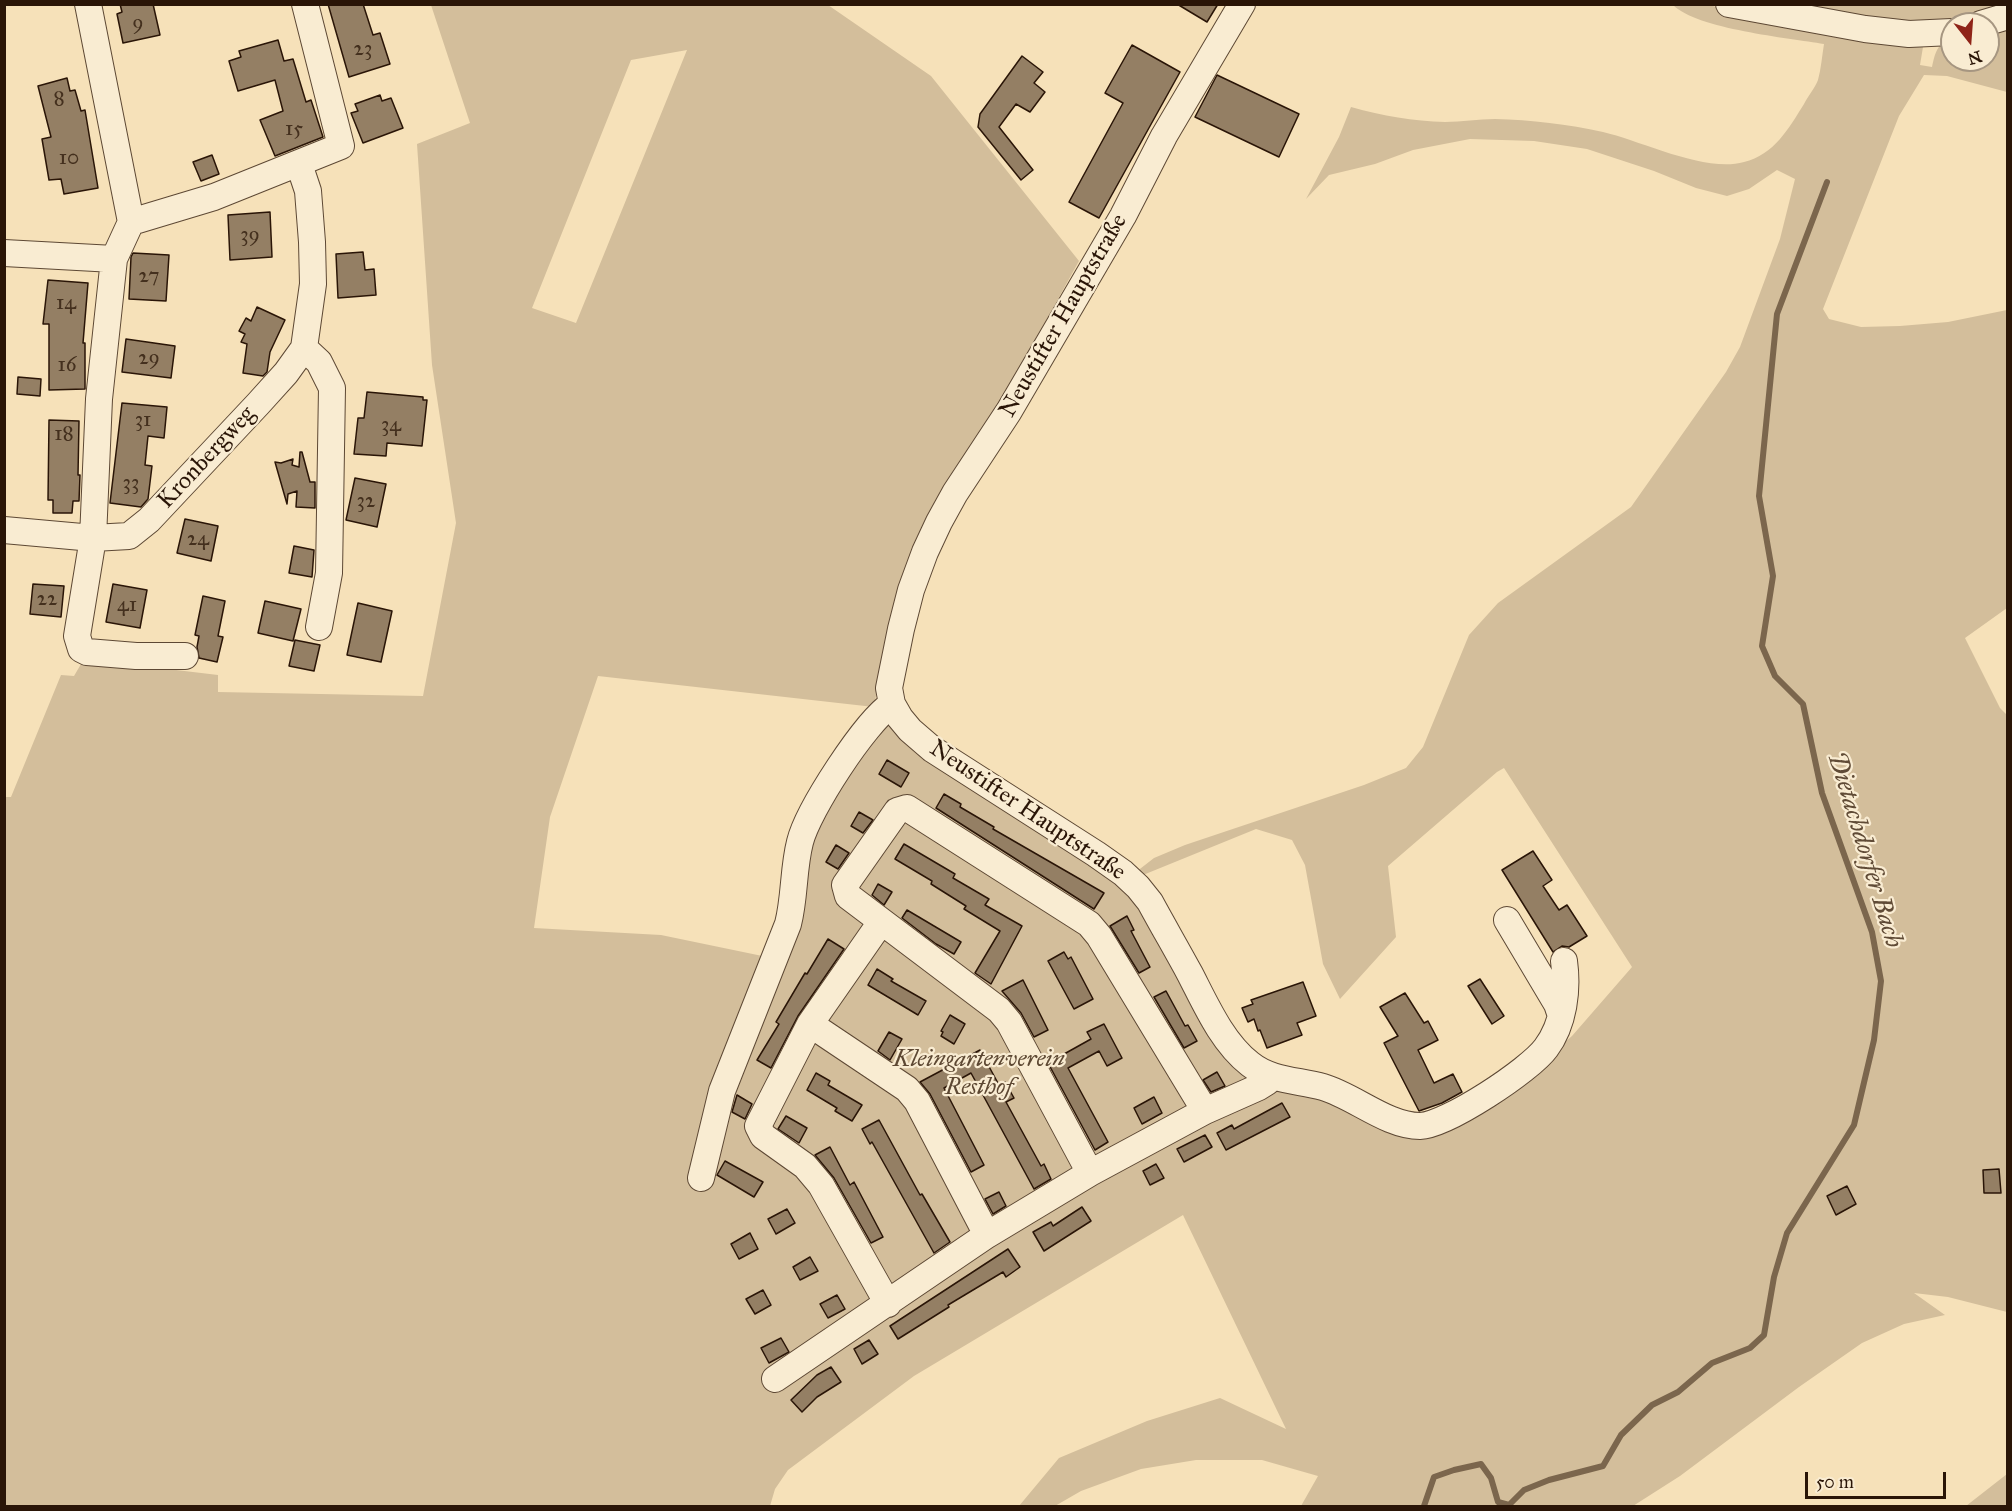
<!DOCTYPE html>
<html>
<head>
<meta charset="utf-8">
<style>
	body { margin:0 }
	#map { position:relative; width:2012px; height:1511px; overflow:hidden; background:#f6e1b9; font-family:"IM FELL Great Primer",serif }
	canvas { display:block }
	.frame { position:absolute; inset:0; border:6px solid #2a1507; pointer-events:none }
	.north { position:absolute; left:1940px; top:12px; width:60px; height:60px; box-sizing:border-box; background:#f9ecd2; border:2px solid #a69681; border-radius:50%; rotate:163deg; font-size:16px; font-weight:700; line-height:24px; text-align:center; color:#2a1507 }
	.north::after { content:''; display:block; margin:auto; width:21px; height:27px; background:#8f2418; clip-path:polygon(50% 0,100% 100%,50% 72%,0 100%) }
	.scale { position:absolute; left:1805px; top:1472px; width:141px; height:27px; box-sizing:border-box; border:3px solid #2a1507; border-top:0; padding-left:8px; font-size:18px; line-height:21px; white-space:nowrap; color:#2a1507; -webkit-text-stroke:4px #f9ecd2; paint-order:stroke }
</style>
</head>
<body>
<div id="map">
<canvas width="2012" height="1511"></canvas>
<div class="frame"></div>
<div class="north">N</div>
<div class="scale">50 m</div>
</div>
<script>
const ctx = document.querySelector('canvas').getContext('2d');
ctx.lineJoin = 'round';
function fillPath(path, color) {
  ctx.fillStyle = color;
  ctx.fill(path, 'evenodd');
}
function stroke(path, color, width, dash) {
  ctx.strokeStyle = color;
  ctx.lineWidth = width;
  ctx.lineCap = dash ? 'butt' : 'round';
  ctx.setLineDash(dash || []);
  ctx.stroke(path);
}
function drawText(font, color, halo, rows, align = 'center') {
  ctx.font = font + ' "IM FELL Great Primer",serif';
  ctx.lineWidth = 4.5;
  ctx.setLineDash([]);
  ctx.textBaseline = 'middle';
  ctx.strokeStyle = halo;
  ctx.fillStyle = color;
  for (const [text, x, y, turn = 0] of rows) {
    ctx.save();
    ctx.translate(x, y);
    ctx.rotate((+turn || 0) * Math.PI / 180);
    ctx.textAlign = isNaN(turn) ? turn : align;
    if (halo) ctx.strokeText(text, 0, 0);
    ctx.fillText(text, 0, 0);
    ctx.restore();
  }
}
const green = new Path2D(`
	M2007 4 1998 10 1929 26 1753 5Z
	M431 5H828L931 76 1079 261 991 420 882 662 874 707 598 676 550 817 534 928 661 935 772 958 820 811 884 722 1125 883 1225 1048 1305 1093 1395 1128 1524 1077 1572 1036 1632 967 1504 768 1497 772 1388 866 1396 937 1340 999 1323 964 1305 865 1292 840 1256 829 1143 875 1136 872 1154 858 1185 845 1364 785 1406 768 1423 747 1469 635 1498 603 1631 507 1726 372 1740 347 1780 239 1795 179 1777 170 1749 189 1727 196 1696 188 1654 171 1587 149 1534 141 1470 139 1413 150 1375 164 1329 175 1306 199 1339 137 1351 107C1383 116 1413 121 1445 122 1462 122 1478 119 1495 119 1531 120 1568 124 1603 132 1642 141 1705 173 1744 162 1774 155 1789 128 1804 104 1808 96 1815 88 1818 80 1821 69 1822 56 1824 44 1789 38 1697 29 1673 5H1710L1734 13 1918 40 1923 47 1920 65 1932 67C1935 54 1937 42 1952 39V60H1988V31L2007 26V92L1947 76 1924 75 1899 116 1823 309 1829 319 1861 327 1900 326 1948 322 2007 310V608L1965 638 2000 708 2007 715V1312L1948 1297 1914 1293 1945 1315 1904 1324 1862 1343 1799 1387 1680 1476 1633 1506H1301L1318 1476 1262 1460H1196L1141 1469 1081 1491 1055 1506H1019L1059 1458 1147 1421 1220 1398 1286 1429 1183 1215 914 1376 788 1470 775 1489 770 1506H5L4 797H11L61 675 74 676 84 659 218 675V692L423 696 456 523 432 365 417 144 470 123ZM687 50 576 323 532 308 631 60Z
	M2007 1474V1506H1966Z`);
const stream = new Path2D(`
	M1424 1506 1434 1477 1454 1470 1481 1464 1491 1478 1498 1502 1509 1505 1524 1490 1549 1480 1603 1466 1621 1435 1652 1405 1678 1392 1712 1363 1750 1348 1764 1335 1774 1277 1787 1233 1854 1125 1874 1040 1881 981 1872 932 1822 793 1803 704 1775 676 1762 646 1773 576 1759 496 1777 314 1827 182`);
const building = new Path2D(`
	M120 4H153L160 35 123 43 117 14 122 12Z
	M328 4H363L373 35 380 33 390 64 349 77Z
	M1177 4H1218L1207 22Z
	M278 40 284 61 293 59 306 102 311 100 323 137 275 156 260 120 283 111 275 80 238 91 229 61 241 57 239 51Z
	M1132 45 1180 72 1099 218 1069 202 1123 103 1105 93Z
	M1022 56 1043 72 1034 83 1045 92 1030 112 1016 104 999 127 1033 170 1021 180 978 127 980 114Z
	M1217 75 1299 114 1279 157 1195 117Z
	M67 78 70 91 75 90 81 111 85 110 98 188 64 194 61 179 49 180 42 139 51 137 38 86Z
	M380 95 382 101 391 98 403 128 363 143 351 113 358 111 355 104Z
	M212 155 219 174 201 181 193 162Z
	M270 212 272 257 230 260 228 215Z
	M363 252 365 270 374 269 376 295 338 298 336 254Z
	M133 253 169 255 166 301 129 299 131 257Z
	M48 280 88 283 83 343H85V389L49 390V324H43Z
	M257 307 285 320 270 352 267 372 263 376 243 373 247 344 241 342 245 334 239 331 246 318 251 321Z
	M126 339 175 346 171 378 122 372Z
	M18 377 41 379 40 396 17 394Z
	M367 392 423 397V400H427L422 446 387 443 386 456 354 454 358 418H364Z
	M122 403 167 407 164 438 148 436 145 465 152 466 148 499 141 507 110 503Z
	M49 420 79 421 78 475H80L79 501H73L72 513H53V500H48Z
	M300 452H302L310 482H315V508L296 507 297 491 288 494 287 504 275 462 281 463 293 459 292 465 299 467Z
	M355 478 386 484 377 527 346 520Z
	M185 519 218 526 211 561 177 553Z
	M294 546 314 550 312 577 289 573Z
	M33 584 64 586 61 617 30 614Z
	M113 584 147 590 140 628 106 622Z
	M203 596 225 601 218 636 223 637 217 662 199 658 197 647 199 636 195 635Z
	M265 601 301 609 293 641 258 633Z
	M358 603 392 611 381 662 347 655Z
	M295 640 320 645 314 671 289 666Z
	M887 760 909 773 901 787 879 774Z
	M944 794 961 804 960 807 994 827 993 829 1104 893 1094 909 936 808Z
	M859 812 873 820 863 833 851 826Z
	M904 844 955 874 953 878 989 899 985 905 1022 926 991 984 975 973 1000 931 964 909 966 906 931 884 932 881 895 859Z
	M836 845 849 853 838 869 826 862Z
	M1533 851 1552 880 1543 886 1559 910 1567 905 1587 936 1569 947 1562 946 1553 952 1502 870Z
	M878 884 892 892 884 905 872 895Z
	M907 910 961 942 954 954 936 944 902 918Z
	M1127 916 1134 930 1131 931 1150 967 1139 973 1110 926Z
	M828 939 844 949 798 1016 771 1068 757 1060 779 1024 776 1022 805 973 807 974Z
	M1064 952 1068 959 1071 957 1093 999 1074 1009 1048 961Z
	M877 969 893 979 891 981 926 1001 918 1015 868 985Z
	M1480 979 1504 1016 1492 1024 1468 986Z
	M1023 980 1048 1030 1034 1037 1021 1013 1002 991Z
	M1303 982 1316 1016 1297 1023 1302 1035 1267 1048 1260 1030 1258 1031 1254 1019 1248 1022 1242 1008 1253 1004 1251 1000Z
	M1166 991 1185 1026 1188 1025 1197 1041 1184 1048 1154 997Z
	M1405 993 1424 1023 1428 1021 1438 1040 1418 1050 1434 1083 1453 1074 1462 1092 1442 1103 1419 1111 1384 1043 1398 1036 1380 1007Z
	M950 1015 965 1024 954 1044 941 1036 943 1032 941 1031Z
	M1104 1024 1122 1058 1107 1066 1099 1051 1068 1068 1108 1142 1095 1150 1048 1063 1091 1039 1087 1032Z
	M889 1032 902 1039 890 1060 878 1051Z
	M980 1050 999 1085 1005 1082 1014 1098 1006 1102 1041 1166 1044 1164 1051 1179 1034 1189 971 1073 944 1088 984 1165 971 1172 930 1094 920 1082Z
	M1217 1072 1225 1086 1211 1092 1203 1080Z
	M816 1073 830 1081 828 1085 862 1105 852 1121 835 1111 837 1108 807 1090Z
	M737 1095 752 1104 745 1119 732 1112Z
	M1154 1097 1162 1113 1142 1124 1134 1108Z
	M1282 1103 1290 1117 1226 1150 1217 1133 1232 1125 1234 1129Z
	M786 1116 807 1128 799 1143 778 1129Z
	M879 1120 920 1195 922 1194 950 1242 934 1253 872 1142 870 1144 862 1129Z
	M1205 1135 1212 1147 1184 1162 1177 1149Z
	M830 1147 850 1185 854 1182 883 1237 871 1243 834 1178 815 1155Z
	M725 1161 763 1182 754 1197 717 1175Z
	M1156 1164 1164 1178 1150 1185 1143 1171Z
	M1999 1169 2001 1193H1984L1983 1170Z
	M1847 1186 1856 1204 1836 1215 1827 1196Z
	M999 1192 1006 1206 993 1214 985 1199Z
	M1082 1207 1091 1221 1044 1251 1033 1232 1051 1222 1053 1226Z
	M787 1209 795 1223 776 1234 768 1219Z
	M750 1233 758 1249 739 1259 731 1244Z
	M1008 1249 1020 1267 1006 1277 1003 1272 948 1305 949 1307 898 1339 890 1326Z
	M810 1257 818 1271 800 1280 793 1267Z
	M763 1290 771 1305 755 1314 746 1299Z
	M837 1295 845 1309 828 1318 820 1304Z
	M781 1338 789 1352 769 1363 761 1348Z
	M869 1340 878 1354 862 1364 854 1349Z
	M831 1367 841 1382 817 1397 802 1412 791 1400 817 1375Z`);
const minor = new Path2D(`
	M1242 4 1164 136 1123 216 1009 411 955 493 939 522 925 552 911 590 901 629 889 688 892 704 900 718 910 730 932 749 1096 854 1123 873 1138 887 1150 902C1163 926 1177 950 1190 974 1206 1005 1222 1042 1250 1064 1271 1081 1298 1080 1323 1087 1354 1096 1387 1126 1420 1126 1447 1125 1530 1070 1546 1048 1564 1024 1568 990 1564 961
	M1729 4 1865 29 1909 34 1952 32
	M1981 24 2008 16
	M131 222 214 197 341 146 305 4
	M4 253 114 259
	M304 348 319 362 332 388 329 573 319 627
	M4 530 93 538 99 399 114 259 131 222 88 4
	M185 656H136L87 652 81 649 77 636 93 538 129 536 149 520 258 404 286 373 304 348 313 284 312 242 308 191 299 164
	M1507 920 1557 1004 1561 1016
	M881 922 810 1024 758 1126 763 1136 805 1166 821 1185 888 1304
	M810 1024 907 1089 917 1101 987 1235
	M1090 1173 1009 1022 999 1010 848 896 845 885 897 811 907 808 1089 924 1099 936 1205 1111
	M701 1178 722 1091 788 924C795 897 793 869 800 842 808 810 865 722 892 704
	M775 1379 987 1235 1090 1173 1205 1111 1259 1087 1267 1082 1271 1076`);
const numberNames = [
	["9",138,24],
	["23",363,50],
	["8",59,100],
	["15",294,130],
	["10",69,159],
	["39",250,236],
	["27",149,277],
	["14",66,304],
	["29",149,359],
	["16",67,366],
	["31",143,421],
	["34",391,426],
	["18",64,435],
	["33",131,484],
	["32",366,502],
	["24",198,540],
	["22",47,600],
	["41",127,606]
];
const streetNames = [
	["Neustifter Hauptstraße",1064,316,-60],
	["Kronbergweg",207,458,-47],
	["Neustifter Hauptstraße",1027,811,34]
];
const parkNames = [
	["Kleingartenverein",979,1060],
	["Resthof",979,1088]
];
const waterNames = [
	["Dietachdorfer Bach",1864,850,73]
];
fillPath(green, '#d3be9b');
stroke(stream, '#7b664d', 6);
fillPath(building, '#947f64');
stroke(building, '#2a1507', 1.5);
stroke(minor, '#5d4834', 28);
stroke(minor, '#f9ecd2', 26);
drawText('21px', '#44301e', null, numberNames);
drawText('24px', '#2a1507', '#f9ecd2', streetNames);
drawText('italic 24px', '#5d4833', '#f9ecd2', parkNames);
drawText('italic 26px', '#604b36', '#f9ecd2', waterNames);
</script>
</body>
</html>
